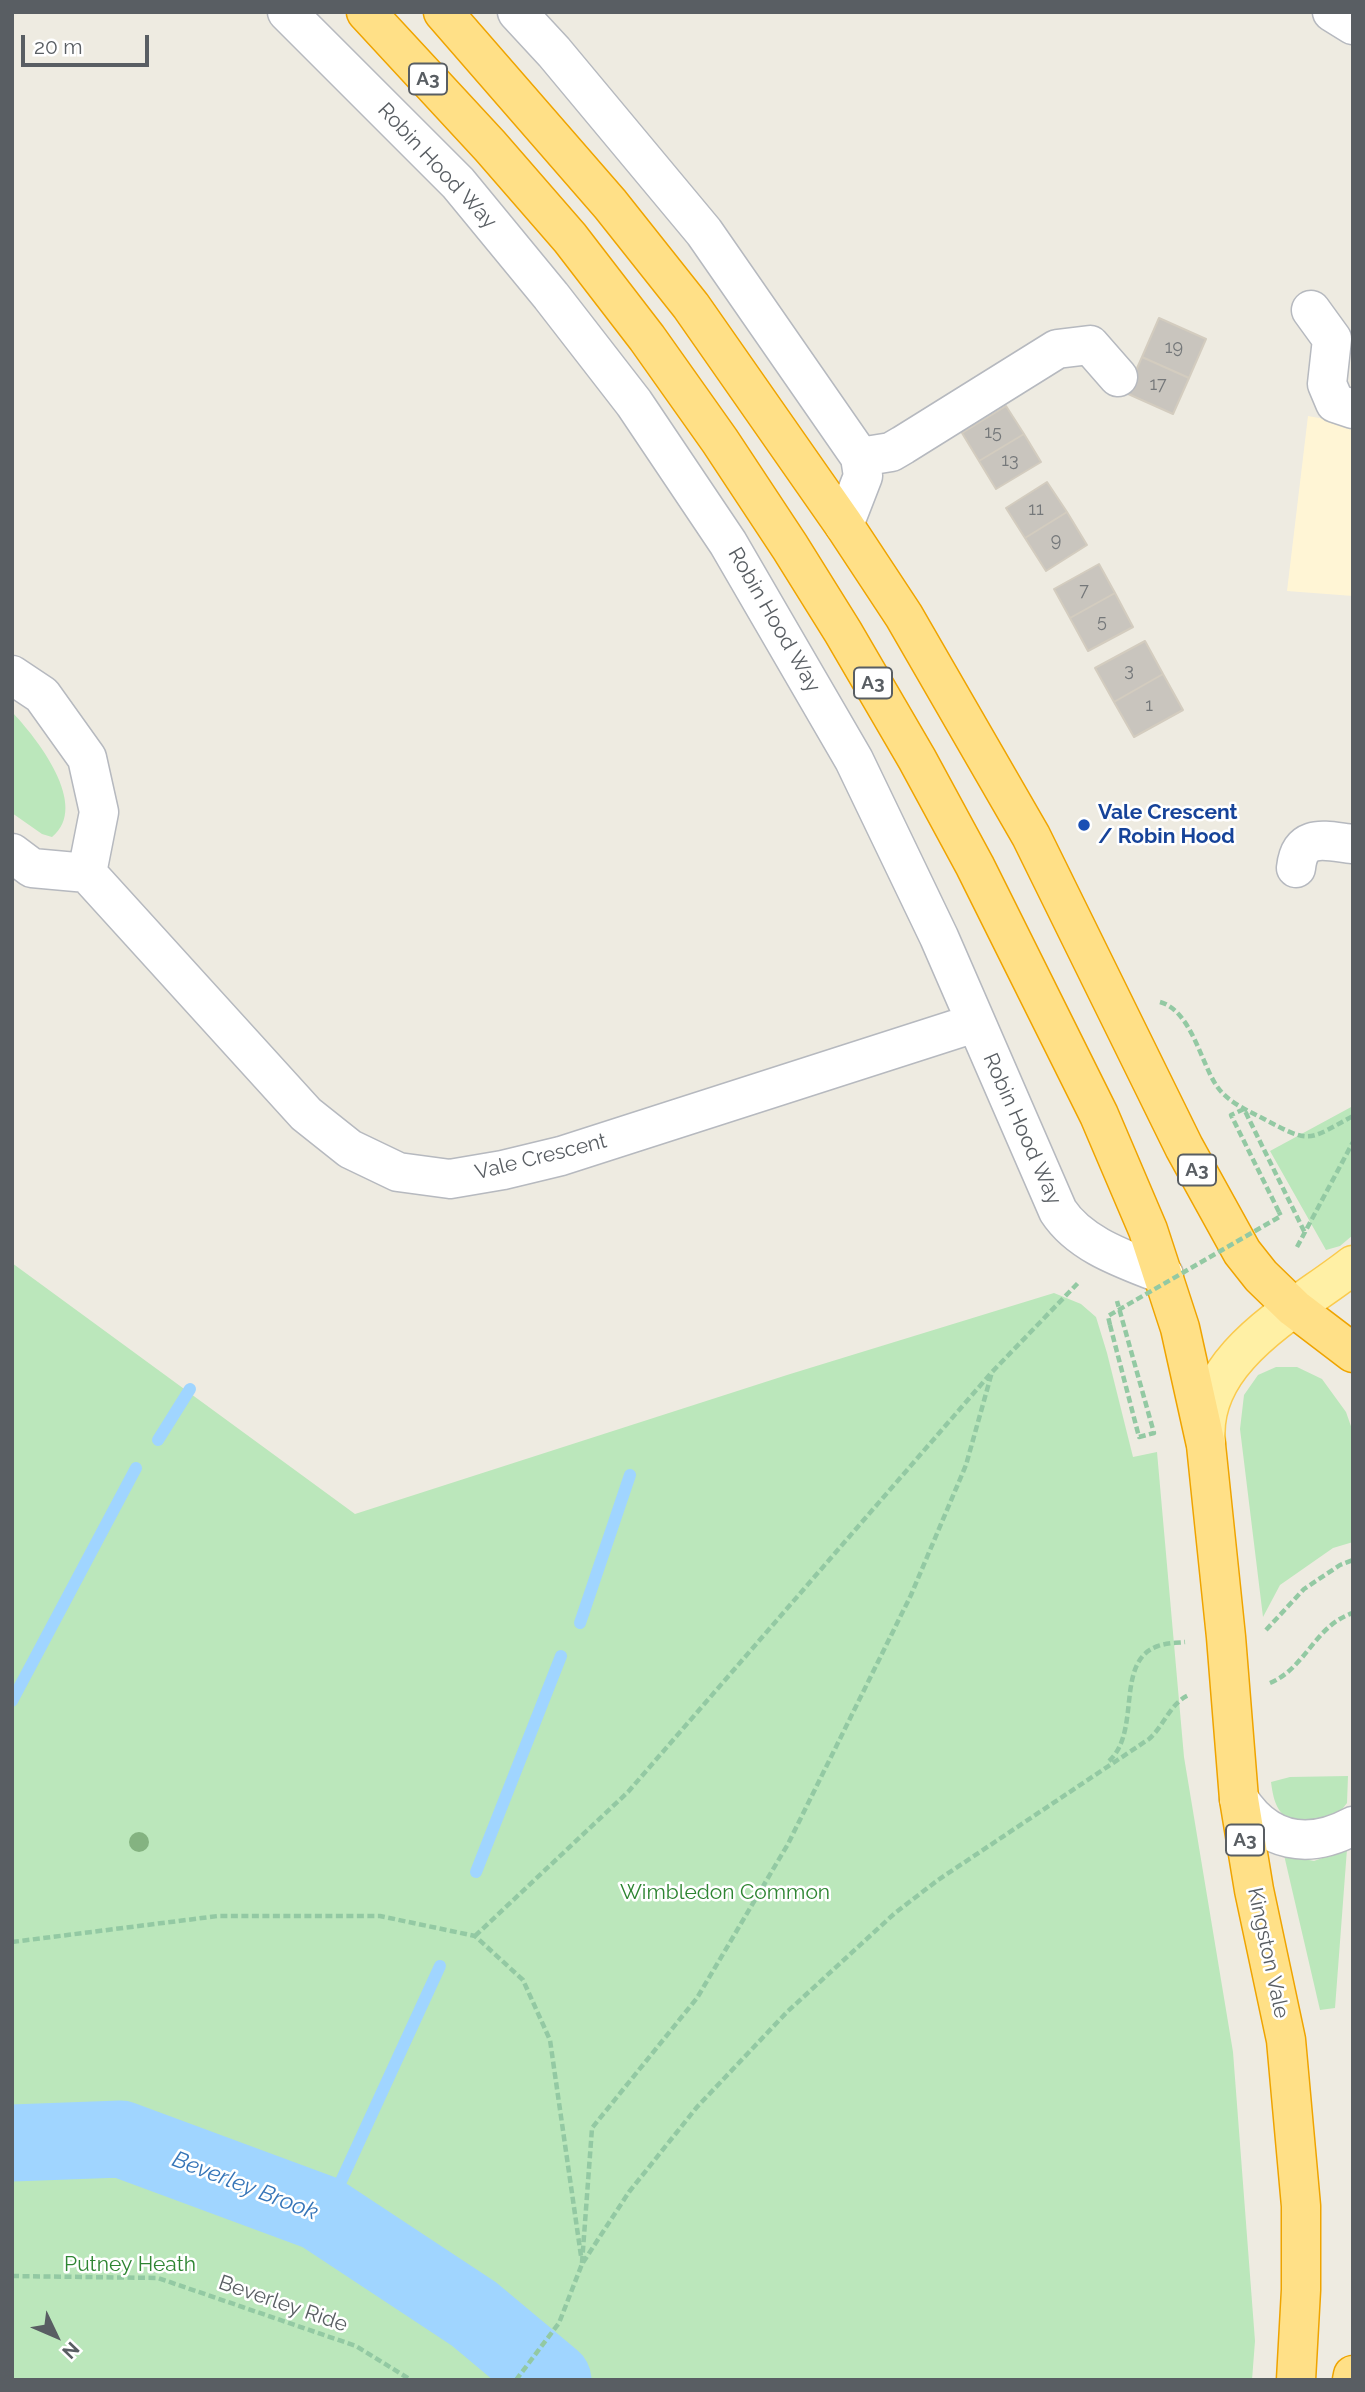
<!DOCTYPE html>
<html>
<head>
<meta charset="utf-8">
<style>
	body { margin:0 }
	#map { position:relative; width:1365px; height:2392px; overflow:hidden; background:#eeebe1; font-family:Raleway,sans-serif }
	canvas { display:block }
	.frame { position:absolute; inset:0; border:14px solid #595e63; pointer-events:none }
	.north { position:absolute; left:21px; top:2301px; width:70px; height:70px; -webkit-text-stroke:5px #fff; paint-order:stroke; rotate:134deg; font-size:19px; font-weight:700; line-height:28px; text-align:center; color:#595e63 }
	.north::after { content:''; display:block; margin:auto; width:24px; height:32px; background:#595e63; clip-path:polygon(50% 0,100% 100%,50% 72%,0 100%) }
	.scale { position:absolute; left:21px; top:35px; width:128px; height:32px; box-sizing:border-box; border:4px solid #595e63; border-top:0; padding-left:9px; font-size:21px; line-height:24px; white-space:nowrap; color:#595e63; -webkit-text-stroke:5px #fff; paint-order:stroke }
</style>
</head>
<body>
<div id="map">
<canvas width="1365" height="2392"></canvas>
<div class="frame"></div>
<div class="north">N</div>
<div class="scale">20 m</div>
</div>
<script>
const ctx = document.querySelector('canvas').getContext('2d');
ctx.lineJoin = 'round';
function fillPath(path, color) {
  ctx.fillStyle = color;
  ctx.fill(path, 'evenodd');
}
function stroke(path, color, width, dash) {
  ctx.strokeStyle = color;
  ctx.lineWidth = width;
  ctx.lineCap = dash ? 'butt' : 'round';
  ctx.setLineDash(dash || []);
  ctx.stroke(path);
}
function drawText(font, color, halo, rows, align = 'center') {
  ctx.font = font + ' Raleway,sans-serif';
  ctx.lineWidth = 5;
  ctx.setLineDash([]);
  ctx.textBaseline = 'middle';
  ctx.strokeStyle = halo;
  ctx.fillStyle = color;
  for (const [text, x, y, turn = 0] of rows) {
    ctx.save();
    ctx.translate(x, y);
    ctx.rotate((+turn || 0) * Math.PI / 180);
    ctx.textAlign = isNaN(turn) ? turn : align;
    if (halo) ctx.strokeText(text, 0, 0);
    ctx.fillText(text, 0, 0);
    ctx.restore();
  }
}
const commercial = new Path2D(`
	M1308 416 1353 424V596L1287 591Z`);
const green = new Path2D(`
	M12 712C36 737 91 806 52 837L42 834 12 813Z
	M1353 1106V1235L1340 1246 1326 1250 1270 1151Z
	M12 1263 355 1514 787 1375 1054 1293 1081 1304 1096 1317 1107 1353 1133 1457 1157 1452 1184 1757 1233 2052 1255 2341 1252 2380H12Z
	M1276 1367H1297L1322 1379 1346 1412 1353 1432V1542L1333 1548 1280 1585 1263 1617 1240 1429 1244 1395 1258 1375Z
	M1348 1776 1347 1803 1336 1817 1297 1825C1277 1813 1274 1804 1271 1782L1290 1777Z
	M1347 1849 1335 2008 1320 2010 1284 1855 1314 1861Z`);
const stream = new Path2D(`
	M158 1440 190 1389
	M580 1623 630 1475
	M12 1701 136 1468
	M476 1872 561 1656
	M325 2216 440 1966`);
const river = new Path2D(`
	M12 2143 121 2139 321 2213 474 2314 553 2380`);
const building = new Path2D(`
	M1159 318 1206 339 1189 378 1142 357Z
	M1142 357 1189 378 1173 414 1126 393Z
	M1006 406 1024 434 979 461 962 433Z
	M1024 434 1041 462 996 489 979 461Z
	M1047 482 1067 512 1025 538 1006 508Z
	M1067 512 1087 545 1046 571 1025 538Z
	M1099 564 1115 593 1070 618 1054 589Z
	M1115 593 1133 627 1088 651 1070 618Z
	M1145 641 1163 674 1114 702 1095 668Z
	M1163 674 1183 710 1134 737 1114 702Z`);
const path = new Path2D(`
	M1160 1002C1191 1011 1200 1060 1216 1085 1227 1102 1247 1110 1264 1119 1311 1144 1307 1141 1353 1116
	M1279 1212 1231 1115 1244 1109 1305 1233
	M1297 1247 1353 1142
	M1110 1325 1139 1437 1154 1433 1117 1301
	M1266 1630 1304 1589 1340 1565 1353 1560
	M1270 1683C1306 1668 1315 1625 1353 1613
	M1109 1761C1142 1731 1114 1661 1158 1646 1166 1643 1176 1643 1185 1642
	M475 1936 628 1792 992 1372 1078 1283
	M12 1942 218 1916H380L475 1936 523 1980 550 2040 581 2256
	M582 2263 592 2128 697 1998 788 1844 911 1595 966 1465 992 1372
	M12 2276 158 2278 356 2346 411 2380
	M516 2380 559 2323 582 2264 629 2192 697 2107 787 2012 895 1913 938 1880 1149 1739C1164 1726 1170 1703 1189 1695`);
const minor = new Path2D(`
	M287 12 458 183 551 296 634 403 728 543 854 760 939 937 1058 1211C1081 1246 1127 1260 1164 1275
	M517 12 554 52 704 232 860 457 863 476 844 525
	M1332 12 1353 25
	M1311 310 1332 339 1327 384 1335 403 1353 409
	M860 457 891 452 903 445 1057 349 1090 345 1118 377
	M12 675 42 695 87 758 99 812 87 873 32 868 12 853
	M1296 868C1300 832 1325 841 1353 844
	M87 873 306 1114 350 1149 398 1172 450 1179 503 1170 561 1156 975 1023
	M1239 1799C1267 1843 1308 1850 1353 1826`);
const major = new Path2D(`
	M1206 1443C1197 1358 1297 1309 1353 1265`);
const highway = new Path2D(`
	M366 12 490 146 570 238 647 338 720 441 790 547 843 632 917 759 975 866 1099 1115 1148 1230 1180 1328 1206 1445 1226 1637 1239 1799 1254 1890 1286 2040 1301 2206V2290L1296 2380
	M443 12 610 204 691 306 844 525 904 616 1031 836 1184 1147 1242 1252 1261 1276 1294 1308 1353 1353
	M1352 2380 1353 2375`);
const pathBridge = new Path2D(`
	M1110 1325 1108 1316 1281 1216 1279 1212`);
const trees = [
	[139,1842]
];
const markers = [
	[1084,825,7,"#1a4fb4"]
];
const numberNames = [
	["19",1174,348],
	["17",1158,385],
	["15",993,433],
	["13",1010,461],
	["11",1036,510],
	["9",1056,541],
	["7",1084,591],
	["5",1102,622],
	["3",1129,671],
	["1",1149,706]
];
const shields = [
	[428,79,38],
	[873,683,38],
	[1197,1170,38],
	[1245,1840,38]
];
const shieldNames = [
	["A3",428,79],
	["A3",873,683],
	["A3",1197,1170],
	["A3",1245,1840]
];
const streetNames = [
	["Robin Hood Way",437,166,47],
	["Robin Hood Way",774,620,60],
	["Robin Hood Way",1022,1129,66],
	["Vale Crescent",541,1157,-14],
	["Kingston Vale",1268,1953,78],
	["Beverley Ride",283,2304,19]
];
const transitNames = [
	["Vale Crescent",1098,813],
	["/ Robin Hood",1098,837]
];
const parkNames = [
	["Wimbledon Common",725,1893],
	["Putney Heath",130,2265]
];
const waterNames = [
	["Beverley Brook",245,2186,21]
];
fillPath(commercial, '#fff5d5');
fillPath(green, '#bbe7bb');
stroke(stream, '#a0d5ff', 12);
stroke(river, '#a0d5ff', 77);
fillPath(building, '#c9c5be');
stroke(building, '#d3ccbf', 2);
stroke(minor, '#b6b9bf', 41);
stroke(major, '#faca4d', 41);
stroke(highway, '#efa400', 41);
stroke(path, '#93c9a3', 4.5, [7, 3.5]);
stroke(minor, '#fff', 38);
stroke(major, '#fff0a5', 38);
stroke(highway, '#ffe087', 38);
stroke(pathBridge, '#93c9a3', 4.5, [7, 3.5]);
ctx.fillStyle = '#84b381';
for (const [x, y] of trees) {
  ctx.beginPath();
  ctx.arc(x, y, 10, 0, 2 * Math.PI);
  ctx.fill();
}
for (const [x, y, r, color] of markers) {
  const dot = new Path2D();
  dot.arc(x, y, r, 0, 2 * Math.PI);
  ctx.fillStyle = color;
  ctx.fill(dot);
  stroke(dot, '#fff', 2.5);
}
drawText('18px', '#75787a', null, numberNames);
for (const [x, y, w] of shields) {
  const box = new Path2D();
  box.roundRect(x - w / 2, y - 15.5, w, 31, 5);
  ctx.fillStyle = '#fff';
  ctx.fill(box);
  stroke(box, '#595e63', 2);
}
drawText('bold 19px', '#595e63', null, shieldNames);
drawText('21px', '#595e63', '#fff', streetNames);
drawText('bold 21px', '#164399', '#fff', transitNames, 'left');
drawText('21px', '#2e8532', '#fff', parkNames);
drawText('italic 23px', '#3675b8', '#fff', waterNames);
</script>
</body>
</html>
